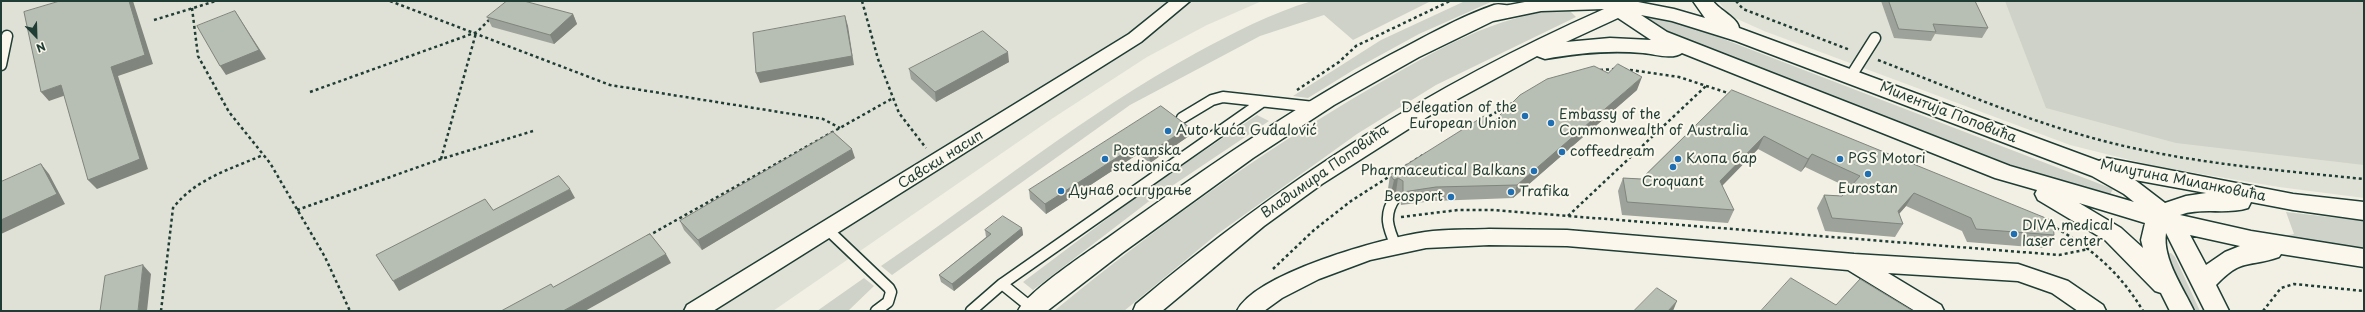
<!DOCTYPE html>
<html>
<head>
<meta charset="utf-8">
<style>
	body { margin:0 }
	#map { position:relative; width:2365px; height:312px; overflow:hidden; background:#f2f0e5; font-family:"Playpen Sans",sans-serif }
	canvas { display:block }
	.frame { position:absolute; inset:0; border:2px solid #1f3d34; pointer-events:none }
	.north { position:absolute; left:16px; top:16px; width:40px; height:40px; -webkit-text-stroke:3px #fbf7ec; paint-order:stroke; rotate:157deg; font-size:11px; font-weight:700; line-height:16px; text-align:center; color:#1f3d34 }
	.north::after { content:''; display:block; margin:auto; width:14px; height:18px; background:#1f3d34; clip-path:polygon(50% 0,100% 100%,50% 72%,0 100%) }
</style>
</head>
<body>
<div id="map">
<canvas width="2365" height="312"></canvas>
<div class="frame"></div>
<div class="north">N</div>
</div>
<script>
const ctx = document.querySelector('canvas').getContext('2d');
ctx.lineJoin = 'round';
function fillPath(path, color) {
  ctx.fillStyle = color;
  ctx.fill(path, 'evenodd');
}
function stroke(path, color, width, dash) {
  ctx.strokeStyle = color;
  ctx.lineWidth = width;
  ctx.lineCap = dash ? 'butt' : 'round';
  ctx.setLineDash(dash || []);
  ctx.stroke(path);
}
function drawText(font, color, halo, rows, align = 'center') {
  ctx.font = font + ' "Playpen Sans",sans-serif';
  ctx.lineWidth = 4;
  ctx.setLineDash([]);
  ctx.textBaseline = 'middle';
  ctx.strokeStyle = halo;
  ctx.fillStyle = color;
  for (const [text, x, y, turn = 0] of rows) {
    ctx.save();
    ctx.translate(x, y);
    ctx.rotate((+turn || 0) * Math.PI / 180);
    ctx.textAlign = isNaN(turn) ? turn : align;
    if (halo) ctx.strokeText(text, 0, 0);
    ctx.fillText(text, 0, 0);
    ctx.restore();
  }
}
const built = new Path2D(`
	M1 1H1262L1207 25 1147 57 1050 120 773 311H1Z
	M1718 1H2364V198L2279 187 2154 166 2070 145 1764 31 1735 18 1726 11Z`);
const green = new Path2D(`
	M1312 1H1431L1353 40 1324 15 1260 36 1130 105 892 275 881 266C986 195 1084 114 1196 53 1233 33 1271 13 1312 1Z
	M1465 1H1493L1419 34 1355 69 1308 98 1293 96 1381 40Z
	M2005 1H2364V165L2176 143 2046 108Z
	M1568 9 1576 17 1436 85 1357 134 1216 235 1124 311H1054C1154 229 1259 153 1371 88 1433 52 1495 14 1568 9Z
	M1648 17 1681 24 1713 35 2113 189 2108 198 2040 176 1681 38 1651 22Z
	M1257 115 1269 121 1148 202 1033 290 1023 282 1140 194Z
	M2286 212 2364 221V248L2280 238 2279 237 2294 234Z
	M2171 253 2175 257 2200 311H2189L2165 254Z
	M864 278 874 286 848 311H817Z`);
const path = new Path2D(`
	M390 1 610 85 823 119 840 128
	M862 1 878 59 899 113 926 148
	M1736 1 1743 9 1850 50
	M192 8 198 56 229 112 270 163 325 257 350 311
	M154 20 216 1
	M1878 60C1951 88 2024 120 2100 140 2186 163 2276 170 2364 179
	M1624 69 1679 77 1731 94
	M1600 70 1615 69
	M1297 90 1339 62 1356 46 1450 1
	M310 92 477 32 491 18
	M1484 119 1516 101
	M441 159 476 33
	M297 210 441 159 533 131
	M1568 216 1707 85
	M1401 217 1458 210H1493L2059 255 2089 249
	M2051 225C2090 247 2120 272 2143 311
	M648 236 893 98
	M1273 269 1314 230 1351 201 1426 153
	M161 311 173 208C195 179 231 169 263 155
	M2263 311 2281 288 2294 284 2364 291`);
const lane = new Path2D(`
	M1 65 7 36
	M1851 76 1875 38
	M1182 118 1212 100 1223 97 1314 107
	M1395 198C1383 215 1388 228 1396 246
	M828 230 889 288 891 292 888 302 876 311
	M1002 284 1262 102
	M971 311 1002 284 1033 309`);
const street = new Path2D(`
	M1170 1H1190L1141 42 713 311H684L687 305 1129 34Z
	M1489 229 1567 230 1854 254 2018 264 2068 281 2103 305 2106 311H2078L2052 293 2018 281 1888 273 1941 305 1944 311H1915L1848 270 1567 246 1489 245 1426 248 1370 260 1319 279 1282 298 1264 311H1237C1256 273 1383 238 1425 232 1446 229 1468 230 1489 229Z`);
const secondary = new Path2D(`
	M1530 1H1633L1674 9 1705 18 1693 1H1713C1719 10 1738 18 1739 28L2099 161 2107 158 2293 194 2364 202V220L2293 210 2251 202 2248 208C2226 215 2202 207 2180 215L2251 231 2364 249V267L2281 254 2279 257C2248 268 2243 257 2216 285L2229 311H2205L2166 233C2162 259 2184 289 2194 311H2170L2161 293 2155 291 2105 240 2038 200 2035 194 2037 190 1995 178 1682 53C1673 60 1654 54 1643 53 1610 50 1578 53 1545 59L1537 56 1443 107 1322 184 1264 226 1162 311H1133L1136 304C1283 180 1428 87 1604 9L1541 11 1493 21 1419 57 1334 105 1253 158 1122 253 1047 311H1018C1027 292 1089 251 1109 237 1200 172 1292 108 1390 55 1423 38 1459 17 1494 5 1500 3 1503 6 1509 5 1516 4 1523 2 1530 1ZM1641 15 1672 21 1736 41 2092 176 2124 194 2134 202 2010 166 1667 32ZM1618 18 1651 40 1610 38 1566 42ZM2135 180 2206 193 2186 196 2165 203ZM2079 203 2145 223 2141 240 2143 248 2121 228ZM2190 235 2240 246 2225 252 2206 265Z`);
const wall = new Path2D(`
	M1881 1H1975L1988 28 1982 38 1935 34 1931 41 1894 38Z
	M573 14 577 24 554 44 492 27 487 17Z
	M1009 62 936 102 911 79 909 69Z
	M1637 90 1513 198 1433 201 1401 205 1400 195 1396 192 1391 193 1388 189 1390 175 1493 122Z
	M1732 90 2054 235 2044 248 1967 242 1962 231 1906 206 1899 214 1903 224 1895 237 1825 231 1817 208 1824 195 1842 196 1849 188 1805 167 1801 172 1758 149 1722 186 1734 210 1728 223 1622 215 1618 191 1623 178 1641 179Z
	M1161 106 1189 127V136L1150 163 1138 154 1046 214 1030 199 1029 190Z
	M855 158 702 250 684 230 680 221Z
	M1022 228 1023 235 954 291 941 282 939 275 986 237 985 230Z`);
const shadedWall = new Path2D(`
	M129 1H133L153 64 118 76 148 169 97 189 88 180 111 67Z
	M235 11 266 59 226 75 220 66Z
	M573 14 577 24 554 44 550 35Z
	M845 16 848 26 854 65 760 83 756 73Z
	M1008 52 1009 62 936 102 935 92Z
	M1642 77 1637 90 1513 198 1517 185Z
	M61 85 69 94 49 101 41 92Z
	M1189 127V136L1150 163 1149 153Z
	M1764 136 1758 149 1714 194 1720 181Z
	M1138 144V154L1046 214 1045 204Z
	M852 149 855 158 702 250 698 240Z
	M1812 154 1805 167 1801 172 1808 159Z
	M41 164 49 174 65 204 1 234V220Z
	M1398 178 1396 192 1391 193 1394 180Z
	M570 189 575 198 399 291 393 281Z
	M1914 193 1906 206 1890 224 1898 211Z
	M1022 228 1023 235 954 291 952 284Z
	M666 254 671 263 585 311H563Z
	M143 265 151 274 147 311H138Z
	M1677 301 1673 311H1668Z`);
const building = new Path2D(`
	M60 1H129L145 55 111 67 140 159 88 180 61 85 41 92 24 12Z
	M507 1H524L573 14 550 35 487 17Z
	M1889 1H1975L1988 28 1933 24 1936 32 1899 29Z
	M235 11 259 50 220 66 197 26Z
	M845 16 852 56 756 73 753 33Z
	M983 31 1008 52 935 92 909 69Z
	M1618 64 1642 77 1517 185 1436 187 1403 192V181L1398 178 1394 180 1390 175 1484 116 1493 122 1520 95 1547 79 1594 66 1608 73Z
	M1732 90 2053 221 2054 235 1976 229 1971 218 1914 193 1898 211 1903 224 1832 218 1824 195 1842 196 1860 176 1812 154 1808 159 1764 136 1720 181 1734 210 1627 202 1623 178 1641 179Z
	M1161 106 1189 127 1149 153 1138 144 1045 204 1029 190Z
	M833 132 852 149 698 240 680 221Z
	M41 164 57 194 1 220V182Z
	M559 176 570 189 393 281 376 255 485 199 493 210Z
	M1003 216 1022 228 952 284 939 275 991 234 985 230Z
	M650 234 666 254 563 311H501L551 284 553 287Z
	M143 265 138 311H100L105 276Z
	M1791 278 1836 305 1860 279 1913 311H1761Z
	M1657 288 1677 301 1668 311H1634Z`);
const markers = [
	[1525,116,4,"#1f6fb2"],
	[1551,123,4,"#1f6fb2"],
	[1168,131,4,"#1f6fb2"],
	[1562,152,4,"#1f6fb2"],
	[1105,159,4,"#1f6fb2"],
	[1678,159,4,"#1f6fb2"],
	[1840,159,4,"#1f6fb2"],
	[1673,167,4,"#1f6fb2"],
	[1534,171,4,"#1f6fb2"],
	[1868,174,4,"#1f6fb2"],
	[1061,191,4,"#1f6fb2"],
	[1511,192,4,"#1f6fb2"],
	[1451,197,4,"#1f6fb2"],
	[2014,234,4,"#1f6fb2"]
];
const poiNames = [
	["Delegation of the",1517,108,"right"],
	["European Union",1517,124,"right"],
	["Embassy of the",1559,115],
	["Commonwealth of Australia",1559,131],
	["Auto kuća Gudalović",1176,131],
	["Postanska",1113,151],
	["stedionica",1113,167],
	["coffeedream",1570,152],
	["Клопа бар",1686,159],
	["PGS Motori",1848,159],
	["Pharmaceutical Balkans",1526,171,"right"],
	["Croquant",1673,182,"center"],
	["Eurostan",1868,189,"center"],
	["Дунав осигурање",1069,191],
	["Trafika",1519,192],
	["Beosport",1443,197,"right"],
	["DIVA medical",2022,226],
	["laser center",2022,242]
];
const streetNames = [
	["Милентија Поповића",1948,113,21],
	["Савски насип",941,160,-32],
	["Владимира Поповића",1325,172,-35],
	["Милутина Миланковића",2183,181,11]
];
fillPath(built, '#e0e1d6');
fillPath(green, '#cfd2c8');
stroke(lane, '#1f3d34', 13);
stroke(street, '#1f3d34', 3);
stroke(secondary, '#1f3d34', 3);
stroke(path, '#1f3d34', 2.5, [3, 3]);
stroke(lane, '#fbf7ec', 10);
fillPath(street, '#fbf7ec');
fillPath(secondary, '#fbf7ec');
fillPath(wall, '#9da39a');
fillPath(shadedWall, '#80857d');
fillPath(building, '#b7beb3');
stroke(building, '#80857d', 1);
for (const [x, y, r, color] of markers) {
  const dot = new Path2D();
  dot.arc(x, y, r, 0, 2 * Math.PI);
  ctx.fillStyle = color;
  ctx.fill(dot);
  stroke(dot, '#fbf7ec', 1.5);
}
drawText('14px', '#1f3d34', '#fbf7ec', poiNames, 'left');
drawText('14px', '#1f3d34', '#fbf7ec', streetNames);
</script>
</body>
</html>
